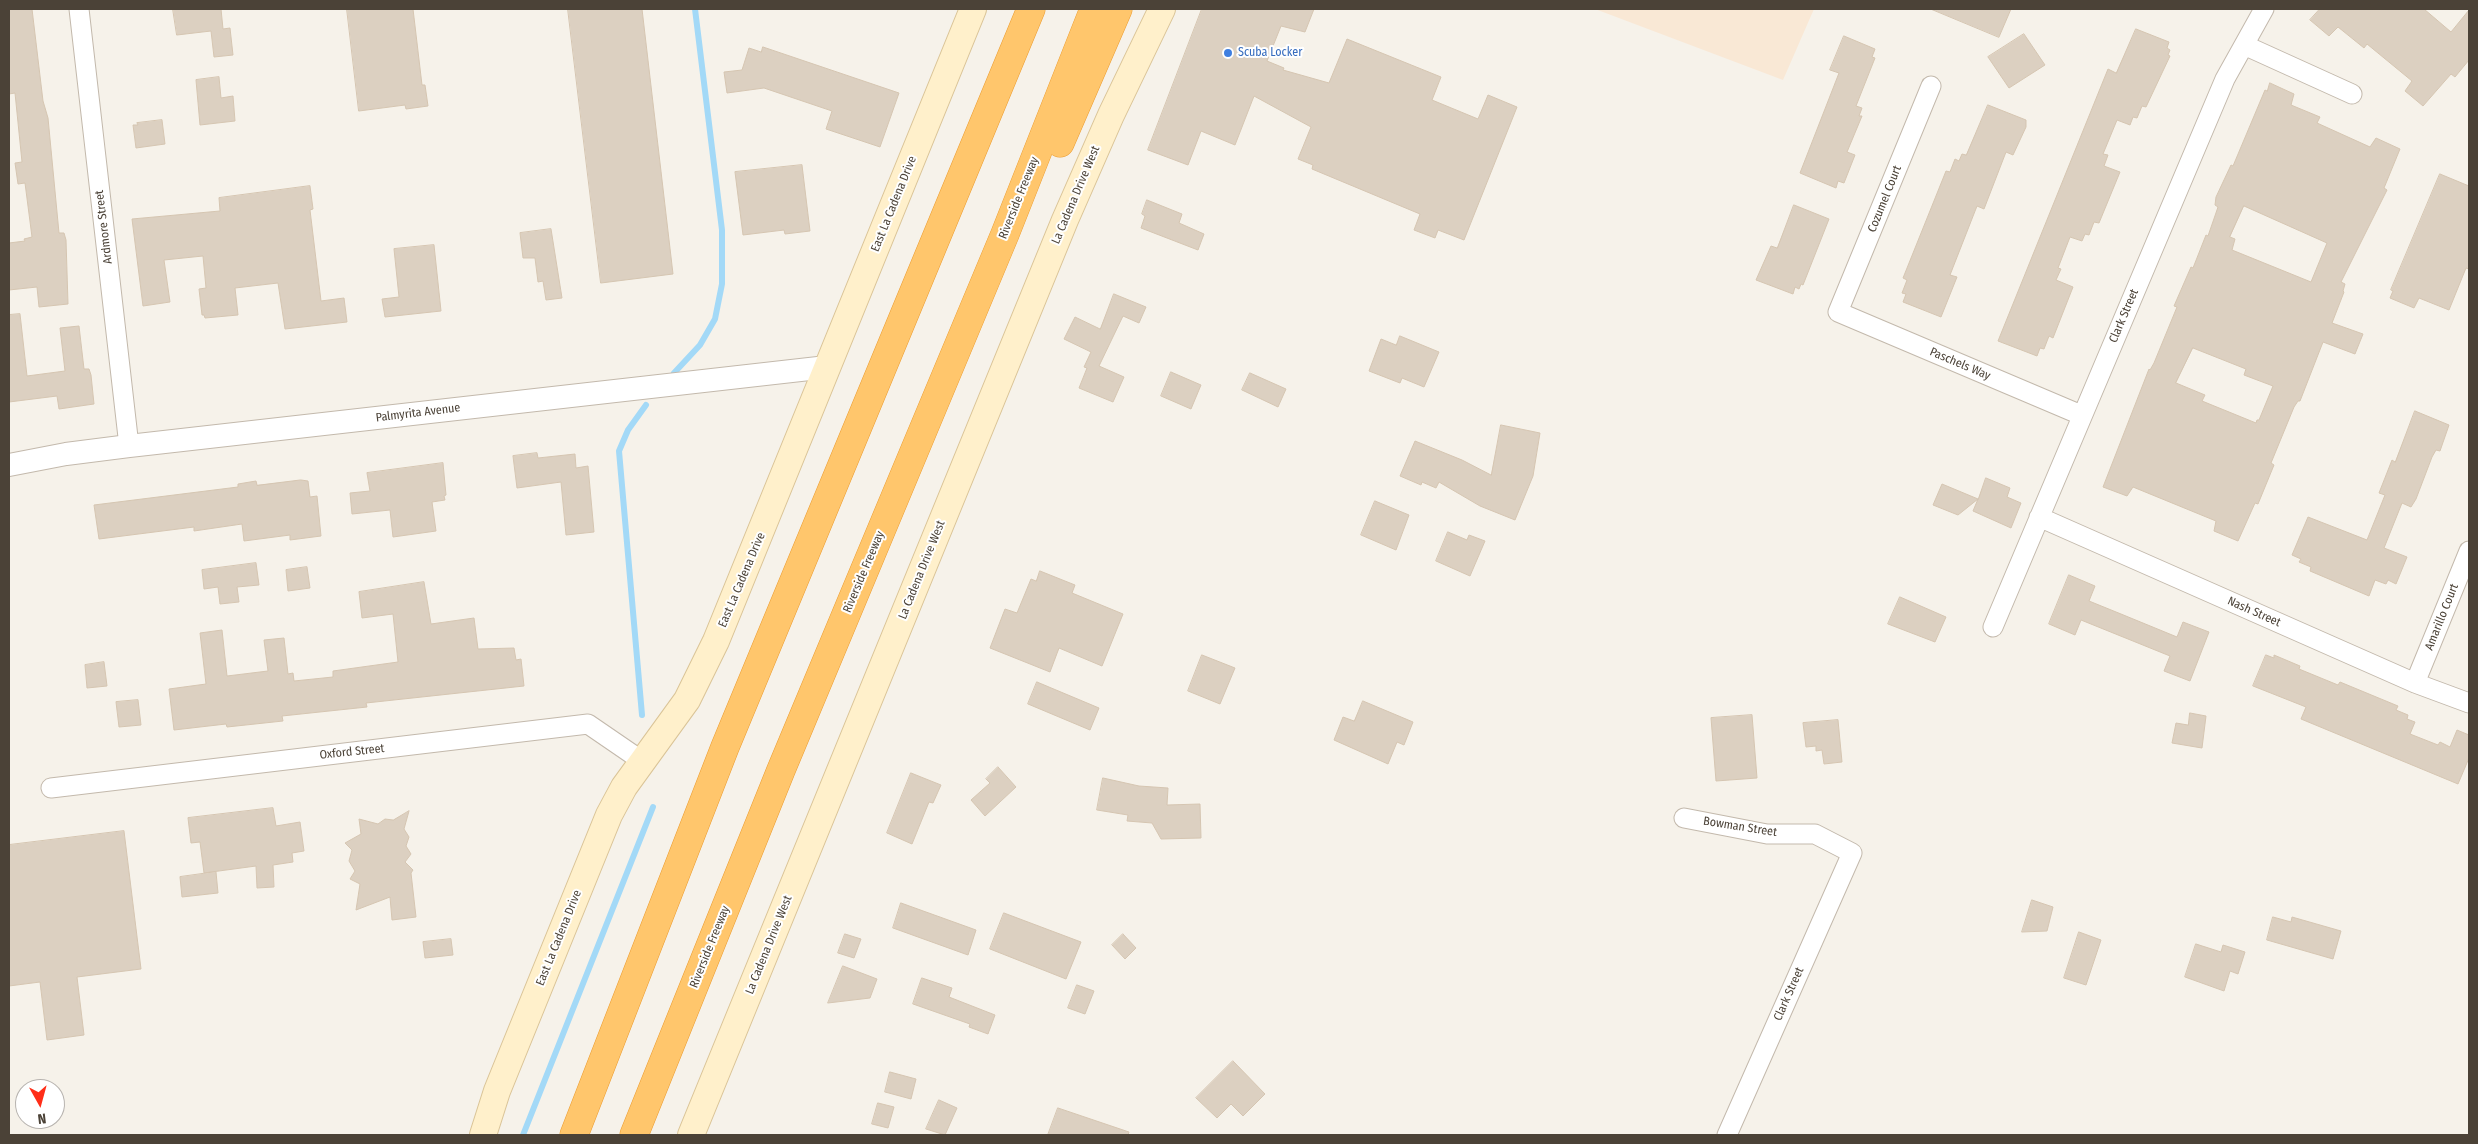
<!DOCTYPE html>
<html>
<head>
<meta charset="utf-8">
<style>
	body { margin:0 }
	#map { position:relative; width:2478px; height:1144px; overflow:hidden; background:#f6f2ea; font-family:"Fira Sans Condensed",sans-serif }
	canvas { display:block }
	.frame { position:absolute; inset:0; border:10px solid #4b4237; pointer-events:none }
	.north { position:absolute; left:15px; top:1079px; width:50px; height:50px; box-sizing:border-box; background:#fff; border:1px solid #b7b3af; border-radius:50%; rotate:173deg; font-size:14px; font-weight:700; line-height:20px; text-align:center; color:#4b4237 }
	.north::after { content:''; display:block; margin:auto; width:18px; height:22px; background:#ff2e18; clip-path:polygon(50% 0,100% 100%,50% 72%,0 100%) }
</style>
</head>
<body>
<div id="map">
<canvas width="2478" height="1144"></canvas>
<div class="frame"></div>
<div class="north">N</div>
</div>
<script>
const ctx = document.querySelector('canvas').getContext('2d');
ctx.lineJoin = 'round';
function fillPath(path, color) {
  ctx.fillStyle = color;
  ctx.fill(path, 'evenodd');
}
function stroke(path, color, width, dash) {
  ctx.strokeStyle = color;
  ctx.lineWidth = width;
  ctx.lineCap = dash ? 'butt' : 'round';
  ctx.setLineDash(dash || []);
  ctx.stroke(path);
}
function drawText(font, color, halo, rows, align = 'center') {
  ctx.font = font + ' "Fira Sans Condensed",sans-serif';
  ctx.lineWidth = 4;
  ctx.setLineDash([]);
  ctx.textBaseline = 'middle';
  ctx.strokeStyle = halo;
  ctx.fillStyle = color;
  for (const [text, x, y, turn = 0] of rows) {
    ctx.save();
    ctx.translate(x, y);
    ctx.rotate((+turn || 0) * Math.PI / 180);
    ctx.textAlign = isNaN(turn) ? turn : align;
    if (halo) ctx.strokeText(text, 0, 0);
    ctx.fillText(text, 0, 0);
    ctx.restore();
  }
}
const commercial = new Path2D(`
	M1595 9H1814L1783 80Z`);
const stream = new Path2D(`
	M674 373 700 345 715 319 722 284V230L695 9
	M642 715 619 451 628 430 646 405
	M523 1135 653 807`);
const building = new Path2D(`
	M9 9H32L43 101 48 118 59 233H64L66 240 68 304 39 307 37 287 9 290V243L25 241 24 239 32 237 25 183 18 184 15 163 22 162 15 93 9 94Z
	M173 9H221L223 29 230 28 233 55 214 57 211 31 177 35Z
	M347 9H413L422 85H425L428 106 406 109 405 105 359 111Z
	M568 9H642L673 274 601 283Z
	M1202 9H1314L1305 32 1281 26 1267 61 1284 68 1283 70 1329 83 1347 39 1441 77 1432 100 1478 119 1488 95 1517 107 1464 240 1438 230 1435 238 1414 230 1420 214 1312 169 1313 165 1298 159 1311 127 1254 96 1235 145 1201 131 1188 165 1148 150Z
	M1931 9H2011L1999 37Z
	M2320 9H2424L2451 32 2469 10V60L2455 77 2451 74 2423 106 2405 91 2412 81 2367 44 2364 48 2338 27 2329 36 2310 20Z
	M2136 29 2169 42 2167 48 2170 50 2168 55 2170 56 2146 107 2142 106 2137 118 2133 117 2130 125 2117 120 2103 154 2108 155 2104 166 2120 172 2099 223 2094 222 2089 235 2085 234 2082 241 2070 237 2058 268 2061 269 2056 280 2073 287 2053 338 2049 336 2044 349 2040 348 2037 356 1998 341 2108 69 2116 73Z
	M2024 34 2045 65 2009 88 1988 57Z
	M1844 36 1875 49 1872 57 1875 58 1856 106 1862 108 1859 116H1862L1847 152 1855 155 1844 183 1838 181 1836 188 1800 173 1839 73 1830 70Z
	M763 47 899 93 880 147 826 129 832 111 764 88 727 93 724 72 742 70 749 48 761 52Z
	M219 77 221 98 233 96 235 121 200 125 196 80Z
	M2270 83 2294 94 2291 105 2320 117 2317 123 2370 147 2376 138 2400 149 2384 188 2387 190 2341 282 2345 284 2343 291 2344 292 2332 323 2363 334 2355 354 2323 342 2300 401H2298L2294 407 2271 463 2274 465 2258 504 2255 503 2238 541 2214 531 2216 521 2133 487 2127 496 2103 487 2149 369 2150 370 2154 363 2177 307 2174 306 2191 267 2193 268 2206 235 2208 236 2218 207 2215 205 2216 197 2231 165 2233 166 2265 90 2267 91ZM2244 206 2327 243 2311 282 2232 250 2235 239 2230 237ZM2193 348 2246 369 2244 375 2273 386 2259 420H2257L2256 423 2202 401 2205 395 2176 383Z
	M1988 105 2026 120V127L2013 155 2006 152 1984 209 1977 206 1950 275 1957 277 1941 317 1903 302 1906 294 1902 293 1907 280 1903 278 1946 171 1950 172 1955 159 1959 161 1962 154 1966 155Z
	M162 120 165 144 136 148 133 125H138L137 123Z
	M802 165 810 231 785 234 784 230 743 235 735 172Z
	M2440 174 2469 186V269L2466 268 2449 310 2419 298 2414 308 2390 298 2393 291 2391 290Z
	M310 186 313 209 310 210 321 301 344 298 347 322 285 329 278 283 235 288 238 315 205 318 204 315H202L199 289 206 288 203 256 164 260 170 302 143 306 132 219 220 211 219 198Z
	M1147 200 1182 214 1179 223 1204 234 1198 250 1141 228 1145 216 1142 214Z
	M1794 205 1829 219 1803 285 1801 284 1799 289 1795 287 1793 294 1756 280 1771 246 1777 248Z
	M551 229 562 298 546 300 543 281 538 282 535 258H523L520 233Z
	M434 245 441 311 385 317 382 299 399 297 394 249Z
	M1114 294 1146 307 1139 323 1123 316 1099 366 1124 377 1113 402 1079 388 1087 368 1084 367 1091 352 1064 339 1075 317 1100 329Z
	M20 314 27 376 65 371 60 328 79 326 84 369H89L91 375 94 404 59 409 57 396 9 402V315Z
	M1400 336 1439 352 1424 387 1402 378 1400 383 1369 371 1381 339 1396 345Z
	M1171 372 1201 385 1191 409 1161 396Z
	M1250 373 1286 389 1278 407 1242 390Z
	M2415 411 2449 425 2440 451 2436 450 2432 457 2416 499 2411 507 2402 503 2384 548 2407 557 2396 584 2388 580 2386 584 2375 580 2369 596 2310 571 2311 567 2299 562 2301 559 2292 555 2308 517 2367 540 2385 495 2379 493 2392 460 2395 462Z
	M1501 425 1540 433 1533 476 1515 520 1480 506 1439 482 1436 488 1422 482 1421 485 1400 476 1415 441 1462 460 1491 475Z
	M537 453 538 458 575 454 576 468 588 466 594 532 566 535 561 482 517 488 513 456Z
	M443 463 446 495 444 496 445 500 432 502 436 531 393 537 390 510 352 514 350 493 370 491 367 473Z
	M1986 478 2010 488 2007 497 2021 503 2011 528 1973 511 1978 499 1958 515 1933 505 1942 484 1978 499Z
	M301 480 308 481 310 497 317 496 321 536 290 540V535L244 541 242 524 194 531V527L99 539 94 505 238 487V484L256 481 257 485Z
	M1375 501 1409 515 1396 550 1361 535Z
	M1448 532 1467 540 1469 535 1485 541 1470 576 1436 561Z
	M256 563 259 585 237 587 239 602 220 604 218 587 204 589 202 570Z
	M307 567 310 588 288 591 286 570Z
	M1040 571 1075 585 1072 593 1123 614 1102 666 1059 648 1050 672 990 648 1005 609 1017 613 1031 579 1036 581Z
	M2069 575 2095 586 2089 601 2121 614 2177 637 2183 622 2209 632 2190 681 2164 671 2170 656 2081 620 2075 635 2049 624Z
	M424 582 431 624 474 618 478 649 514 648 516 660 521 659 524 686 366 703 367 707 282 716 283 721 227 727 226 724 174 730 169 689 206 684 200 633 222 630 227 676 268 671 264 640 284 638 288 674 293 673 294 681 333 677V671L398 662 393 614 362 618 359 592Z
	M1900 597 1946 617 1935 642 1888 624Z
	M1202 655 1235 668 1220 704 1188 691Z
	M2266 655 2274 658V655L2300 666 2299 669 2338 685 2340 682 2398 706 2396 710 2408 715 2407 719 2415 722 2410 734 2438 745 2440 742 2450 747 2457 730 2469 735V758L2458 784 2301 719 2306 707 2253 686Z
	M104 662 107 686 87 688 85 665Z
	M1037 682 1099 708 1090 730 1028 704Z
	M138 700 141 725 119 727 116 702Z
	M1363 701 1413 722 1404 745 1397 742 1388 764 1334 740 1343 717 1354 721Z
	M2190 713 2206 716 2202 748 2172 743 2176 723 2188 725Z
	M1752 715 1757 778 1716 781 1711 718Z
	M1838 720 1842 762 1824 764 1822 750 1816 751V746L1806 747 1803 723Z
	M998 767 1016 787 985 816 971 800 990 783 986 779Z
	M911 773 941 785 933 803 929 802 912 844 887 833Z
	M1103 778 1139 786 1168 788 1167 805 1200 804 1201 838 1161 839 1152 823 1127 821 1128 815 1097 810Z
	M273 808 276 826 300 822 304 851 292 853 293 862 273 865 274 887 257 888 256 866 204 873 200 842 191 843 188 818Z
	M409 811 404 829 409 837 406 846 411 854 405 862 413 870 411 873 416 917 392 920 390 897 356 910 360 884 350 879 355 871 349 861 352 850 345 843 361 834 359 819 378 824 385 819 393 820Z
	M124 831 141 969 77 977 84 1035 47 1040 40 982 9 986V845Z
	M216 872 218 893 182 897 180 877Z
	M2032 900 2053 907 2047 931 2022 932Z
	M901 903 976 930 968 955 893 928Z
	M1004 913 1081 942 1066 979 990 949Z
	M2273 917 2291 922 2292 917 2341 931 2333 959 2267 940Z
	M2079 932 2101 940 2086 985 2064 978Z
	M845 934 861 939 854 958 838 953Z
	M1123 934 1136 948 1125 959 1112 945Z
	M451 939 453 955 425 958 423 942Z
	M2196 944 2221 952 2223 945 2245 952 2238 974 2230 971 2224 991 2185 977Z
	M843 966 877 979 870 998 828 1003Z
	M922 978 952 988 949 997 995 1015 988 1034 969 1027 970 1024 913 1004Z
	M1077 985 1094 991 1085 1014 1068 1008Z
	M1233 1061 1265 1094 1243 1116 1231 1104 1217 1118 1196 1098Z
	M890 1072 916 1079 911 1099 885 1092Z
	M939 1100 957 1108 945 1135 926 1129Z
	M878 1103 894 1107 888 1128 872 1124Z
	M1058 1108 1129 1132 1128 1135H1048Z`);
const minor = new Path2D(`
	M79 9 129 446
	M2244 45 2352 94
	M1931 86 1838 312 2081 415
	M2039 517 2415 683 2469 703
	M1993 627 2225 79 2264 9
	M2415 683 2469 551
	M51 788 588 724 642 761
	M1684 818 1767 834H1815L1852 853 1727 1135`);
const tertiary = new Path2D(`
	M9 465 66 454 129 446 827 367`);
const secondary = new Path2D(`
	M483 1135 497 1091 609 815 624 787 687 700 716 641 973 9
	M691 1135 1065 220 1111 115 1162 9`);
const motorway = new Path2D(`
	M1060 143 1118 9
	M574 1135 725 747 1031 9
	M634 1135 781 770 1005 234 1094 9`);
const markers = [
	[1228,53,5,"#3f7fe0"]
];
const shopNames = [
	["Scuba Locker",1238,53]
];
const streetNames = [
	["La Cadena Drive West",1076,195,-67],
	["Riverside Freeway",1019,198,-68],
	["Cozumel Court",1885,199,-68],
	["East La Cadena Drive",894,204,-68],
	["Ardmore Street",104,227,-97],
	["Clark Street",2124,316,-67],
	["Paschels Way",1960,364,23],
	["Palmyrita Avenue",418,413,-7],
	["La Cadena Drive West",922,570,-68],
	["Riverside Freeway",864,572,-67],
	["East La Cadena Drive",742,580,-67],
	["Nash Street",2254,612,24],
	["Amarillo Court",2442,617,-68],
	["Oxford Street",352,752,-6],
	["Bowman Street",1740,827,9],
	["East La Cadena Drive",559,938,-68],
	["La Cadena Drive West",769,945,-68],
	["Riverside Freeway",710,947,-68],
	["Clark Street",1789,994,-66]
];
fillPath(commercial, '#f9e8d5');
stroke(stream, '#a3d9f7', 6);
fillPath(building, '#dcd0c1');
stroke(building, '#d5c5b1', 1);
stroke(minor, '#c3b9ac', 21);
stroke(tertiary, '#c3b9ac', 24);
stroke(secondary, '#dac497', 28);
stroke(motorway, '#eb9c30', 29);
stroke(minor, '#fff', 19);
stroke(tertiary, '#fff', 22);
stroke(secondary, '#fff0cb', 26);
stroke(motorway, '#ffc66c', 28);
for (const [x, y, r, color] of markers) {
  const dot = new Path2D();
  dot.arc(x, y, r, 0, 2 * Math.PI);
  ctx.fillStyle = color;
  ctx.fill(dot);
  stroke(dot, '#fff', 2);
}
drawText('12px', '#366cbe', '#fff', shopNames, 'left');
drawText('12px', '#4b4237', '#fff', streetNames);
</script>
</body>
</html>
